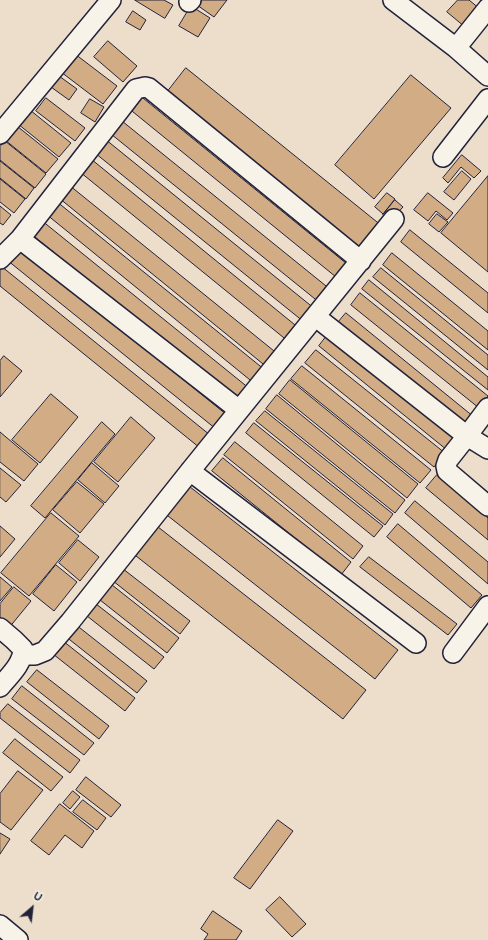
<!DOCTYPE html>
<html>
<head>
<meta charset="utf-8">
<style>
	body { margin:0 }
	#map { position:relative; width:488px; height:940px; overflow:hidden; background:#ecdeca; font-family:"Balsamiq Sans",sans-serif }
	canvas { display:block }
	.north { position:absolute; left:12px; top:888px; width:40px; height:40px; -webkit-text-stroke:3px #f7f3e8; paint-order:stroke; rotate:28deg; font-size:11px; font-weight:700; line-height:16px; text-align:center; color:#22223b }
	.north::after { content:''; display:block; margin:auto; width:14px; height:18px; background:#22223b; clip-path:polygon(50% 0,100% 100%,50% 72%,0 100%) }
</style>
</head>
<body>
<div id="map">
<canvas width="488" height="940"></canvas>
<div class="north">U</div>
</div>
<script>
const ctx = document.querySelector('canvas').getContext('2d');
ctx.lineJoin = 'round';
function fillPath(path, color) {
  ctx.fillStyle = color;
  ctx.fill(path, 'evenodd');
}
function stroke(path, color, width, dash) {
  ctx.strokeStyle = color;
  ctx.lineWidth = width;
  ctx.lineCap = dash ? 'butt' : 'round';
  ctx.setLineDash(dash || []);
  ctx.stroke(path);
}
const building = new Path2D(`
	M135 0H164L173 5 165 18Z
	M201 0H227L214 17 197 5Z
	M458 0H469L480 9 465 27 447 12Z
	M191 6 210 18 198 37 179 26Z
	M133 11 146 20 140 30 126 22Z
	M108 41 137 66 123 82 94 57Z
	M75 54 117 86 103 104 61 72Z
	M186 68 382 226 360 253 165 95Z
	M411 75 451 108 374 199 335 165Z
	M59 76 77 89 69 100 51 87Z
	M138 94 347 264 336 277 127 107Z
	M46 98 85 128 75 141 36 111Z
	M90 99 104 107 95 122 81 113Z
	M30 110 71 143 59 157 18 124Z
	M122 121 331 290 320 303 111 134Z
	M17 126 58 159 46 173 5 140Z
	M105 139 315 309 304 322 95 153Z
	M5 141 46 174 35 188 0 160V147Z
	M462 155 481 171 474 178 461 167 448 183 443 178Z
	M91 159 300 329 289 342 80 172Z
	M0 161 34 188 26 199 0 178Z
	M462 171 471 179 454 200 444 192Z
	M488 176V272L441 233Z
	M0 179 25 199 14 213 0 202Z
	M69 185 279 355 268 368 59 198Z
	M387 193 395 199 383 214 375 207Z
	M428 193 453 213 447 220 436 211 428 221 414 210Z
	M395 200 403 207 390 221 383 215Z
	M56 201 265 370 255 384 46 214Z
	M0 206 11 215 3 225 0 223Z
	M437 214 448 222 439 232 429 224Z
	M41 220 250 389 239 402 30 233Z
	M410 230 488 293V313L401 242Z
	M18 246 227 415 216 429 7 260Z
	M392 253 488 331V350L383 265Z
	M1 266 210 435 200 448 0 286V267Z
	M381 268 488 355V370L373 277Z
	M369 280 488 377V390L362 289Z
	M360 293 488 396 479 408 351 305Z
	M346 313 474 417 464 428 336 325Z
	M329 333 458 437 447 450 319 346Z
	M316 350 445 453 434 467 305 363Z
	M4 356 22 371 0 397V361Z
	M302 366 431 470 420 483 291 379Z
	M290 380 418 484 407 498 279 394Z
	M51 394 78 417 40 463 12 440Z
	M277 395 405 500 395 513 266 409Z
	M265 411 393 514 385 525 256 421Z
	M131 417 155 438 118 482 94 462Z
	M102 422 115 434 45 518 31 506Z
	M254 423 383 526 374 537 246 433Z
	M0 432 38 464 24 481 0 462Z
	M235 442 363 546 353 559 224 455Z
	M223 458 351 562 341 575 212 471Z
	M92 463 119 486 105 503 78 480Z
	M0 468 21 485 6 502 0 497Z
	M437 475 488 518V540L426 488Z
	M77 482 104 504 80 533 53 510Z
	M185 483 398 650 375 679 163 512Z
	M415 501 488 562V584L405 513Z
	M51 513 79 536 29 596 1 573Z
	M153 523 366 690 343 719 131 552Z
	M398 524 482 595 471 608 387 537Z
	M0 526 15 539 0 557Z
	M78 540 99 557 80 581 59 563Z
	M369 557 457 624 448 635 360 567Z
	M56 565 77 582 54 611 33 594Z
	M118 565 190 621 180 634 108 577Z
	M0 577 12 587 0 601Z
	M107 581 179 638 167 653 95 596Z
	M14 587 31 601 8 629 0 623V604Z
	M91 600 164 657 154 669 82 612Z
	M75 624 147 681 137 693 65 636Z
	M63 641 135 698 125 711 53 654Z
	M37 670 109 726 99 739 27 682Z
	M22 686 94 743 84 755 12 699Z
	M8 704 80 760 70 773 0 718V713Z
	M15 739 63 777 51 791 3 753Z
	M18 771 43 790 11 830 0 822V794Z
	M86 777 121 805 111 817 76 790Z
	M73 791 80 797 70 809 63 803Z
	M83 800 106 818 97 830 73 812Z
	M60 804 94 831 82 848 65 835 49 855 31 841Z
	M278 820 293 831 250 889 234 878Z
	M0 833 10 839 0 854Z
	M280 897 306 924 292 937 266 910Z
	M213 911 242 931 236 940H204L208 934 201 929Z`);
const minor = new Path2D(`
	M393 0 456 48 488 76
	M189 2 191 0
	M456 48 488 8
	M0 134 111 0
	M443 157 488 99
	M20 239 239 410
	M0 259 20 239 136 89 145 87 149 88 361 261
	M316 317 467 436 488 449
	M488 408 467 436 448 460 446 466 447 471 488 506
	M190 471 416 643
	M0 628 14 640 23 649C23 664 8 677 0 687
	M453 653 488 606
	M23 655H35L45 651 70 622 190 471 394 219
	M0 925 18 940`);
fillPath(building, '#d2ac84');
stroke(building, '#22223b', 1);
stroke(minor, '#22223b', 22);
stroke(minor, '#f7f3e8', 19);
</script>
</body>
</html>
